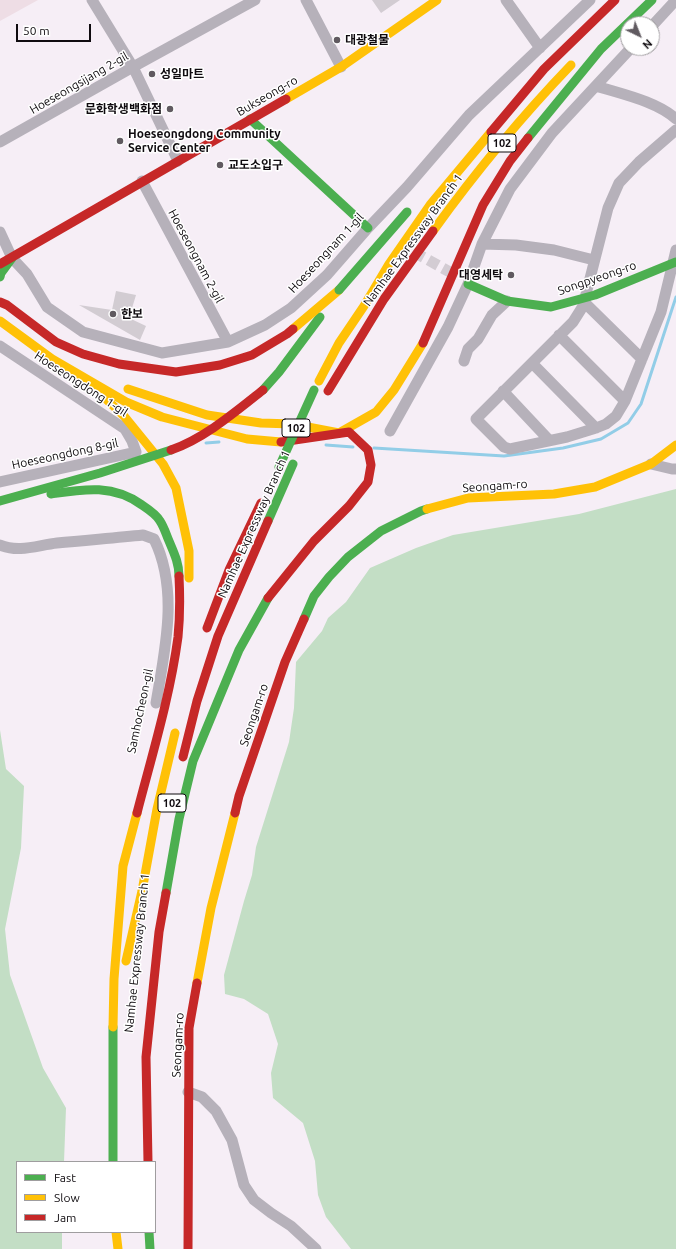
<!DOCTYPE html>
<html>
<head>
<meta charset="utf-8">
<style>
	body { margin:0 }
	#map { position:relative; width:676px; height:1249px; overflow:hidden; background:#f6eef6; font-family:Ubuntu,sans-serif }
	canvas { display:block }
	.legend { position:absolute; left:16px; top:1161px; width:140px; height:72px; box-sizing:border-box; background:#fff; border:1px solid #9f9d9f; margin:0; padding:5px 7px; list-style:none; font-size:12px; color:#0f0b0f }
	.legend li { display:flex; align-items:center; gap:8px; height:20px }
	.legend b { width:20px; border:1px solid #9f9d9f }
	.north { position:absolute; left:620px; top:16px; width:40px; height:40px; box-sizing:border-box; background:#fff; border:1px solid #9f9d9f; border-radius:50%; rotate:137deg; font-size:11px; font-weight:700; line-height:16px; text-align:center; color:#0f0b0f }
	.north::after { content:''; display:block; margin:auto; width:14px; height:18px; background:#605a60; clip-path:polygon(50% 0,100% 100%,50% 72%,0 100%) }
	.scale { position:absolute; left:16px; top:24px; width:75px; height:18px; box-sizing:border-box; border:2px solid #0f0b0f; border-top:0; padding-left:5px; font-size:12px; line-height:14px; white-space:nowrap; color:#0f0b0f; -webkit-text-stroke:3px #fff; paint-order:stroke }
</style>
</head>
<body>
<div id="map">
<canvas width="676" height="1249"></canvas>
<ul class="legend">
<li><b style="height:5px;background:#4caf50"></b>Fast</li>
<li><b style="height:5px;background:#ffc107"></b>Slow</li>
<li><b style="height:5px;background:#c62828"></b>Jam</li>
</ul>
<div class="north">N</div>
<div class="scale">50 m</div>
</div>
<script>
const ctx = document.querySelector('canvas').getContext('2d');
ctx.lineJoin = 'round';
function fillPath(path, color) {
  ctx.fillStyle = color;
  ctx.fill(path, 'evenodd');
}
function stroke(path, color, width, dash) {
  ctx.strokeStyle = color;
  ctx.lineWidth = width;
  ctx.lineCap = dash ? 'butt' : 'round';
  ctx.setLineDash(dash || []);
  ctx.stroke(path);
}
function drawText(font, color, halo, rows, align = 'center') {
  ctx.font = font + ' Ubuntu,"Noto Sans KR",sans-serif';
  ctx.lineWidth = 3;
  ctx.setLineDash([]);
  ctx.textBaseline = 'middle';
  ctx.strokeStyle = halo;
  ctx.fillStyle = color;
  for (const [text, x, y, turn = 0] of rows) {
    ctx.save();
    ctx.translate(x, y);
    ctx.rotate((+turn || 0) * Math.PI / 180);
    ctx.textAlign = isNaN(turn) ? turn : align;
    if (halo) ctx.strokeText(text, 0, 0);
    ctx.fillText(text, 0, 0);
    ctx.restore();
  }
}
const education = new Path2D(`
	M0 0H38L0 21Z`);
const green = new Path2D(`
	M676 489V1249H351L326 1217 318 1195 315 1161 303 1123 273 1098 271 1073 278 1044 268 1014 244 999 225 994 224 975 244 901 252 875 256 847 289 742 294 708 296 662 322 631 328 618 346 602 370 568 416 548 453 535 579 514Z
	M0 730 6 769 24 786 21 848 5 929 10 975 43 1068 66 1108 64 1162H17V1232H62V1249H0Z`);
const stream = new Path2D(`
	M206 443 219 442
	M326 445 353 447
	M374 448 504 456 563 448 601 439 628 423 641 404 676 297`);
const building = new Path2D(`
	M372 0H400L381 13Z
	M116 291 136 295 129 318 146 326 140 340 79 305 112 310Z`);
const streetTunnel = new Path2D(`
	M414 252 457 276`);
const street = new Path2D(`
	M92 0 133 67 178 161
	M306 0 341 67
	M506 0 540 48
	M652 26 676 0
	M596 86C621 94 656 101 676 119
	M0 142 133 67 255 0
	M142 181 228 342
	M0 232 12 258 27 274 47 307 83 332 162 353 228 342 265 325 291 308 327 275 368 228 407 187 469 115 590 0
	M482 244 516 245 554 250 594 260
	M585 303 573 322 476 419 504 447 510 449 567 437 596 428 606 424 616 416 625 401 661 312 676 250
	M559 335 625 401
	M0 346 125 429 132 441 136 452 0 482
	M642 359 585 303V298L608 208 619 183 639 162 676 130
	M464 361 468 349 478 339 492 315 507 301
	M532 363 596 428
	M503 391 549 440
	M390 431 448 327 468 284 482 244 510 189 552 133 631 48
	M651 464 672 469H676
	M0 545C19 553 38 545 57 543 86 540 115 538 143 535L154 539C179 590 165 649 156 703
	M188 1092 202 1097 216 1111 232 1140 244 1185 254 1200 271 1213 291 1226 316 1249`);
const fast = new Path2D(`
	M250 119 368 228
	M528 138 601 49 652 0
	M0 277 1 273 12 258
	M468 284 507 301 551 307 595 295 676 262
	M263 390 279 372 320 317
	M51 494C84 489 113 484 142 505 148 509 157 515 160 521 164 527 166 534 169 541 174 553 179 563 179 576
	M268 521 293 464
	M304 619 314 596 329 577 348 557 381 531 421 511 427 509
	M166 893 179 819 193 761 239 650 268 598
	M113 1027V1162
	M149 1232 150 1249`);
const slow = new Path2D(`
	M286 99 341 67 437 0
	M433 231C475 173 521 117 571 65
	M0 321 52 359 126 402 162 417 247 439 281 442
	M293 329 339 290
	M319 381 339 343 364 306 389 264 430 205 491 132
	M128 389 207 415 261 423 292 424 339 433 376 412 394 390 423 343
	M105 398 124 416 163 464 176 488 189 551V578
	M427 509 468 498 554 494 595 487 651 464 676 445
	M126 961 142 891 157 809 175 733
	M197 983 211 908 235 813
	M113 1027 114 979 123 866 137 813
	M116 1232 118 1249`);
const jam = new Path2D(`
	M491 132 544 69 615 0
	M0 264 286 99
	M0 302 7 305 56 342 83 354 119 364 176 372 220 365 252 355 287 334 293 329
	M423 343 483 205 510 161 528 138
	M328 391 384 299 433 231
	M268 598 314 541 349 506 368 482 371 465 368 450 349 432 281 442
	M207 628 229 570 261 503
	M183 757 197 701 218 636 268 521
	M137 813C152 755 170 697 178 637 180 617 180 596 179 576
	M235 813 239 796 285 662 304 619
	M148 1162 146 1057 159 932 166 893
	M188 1249 189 1028 197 983`);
const fastBridge = new Path2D(`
	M339 290 407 212
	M279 467 314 390
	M0 501 100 473 171 450`);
const jamBridge = new Path2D(`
	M171 450C205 438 235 412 263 390`);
const markers = [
	[337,40,4,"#605a60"],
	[152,74,4,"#605a60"],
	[170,109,4,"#605a60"],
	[120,141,4,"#605a60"],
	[220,165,4,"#605a60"],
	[511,275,4,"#605a60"],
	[113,314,4,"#605a60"]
];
const shields = [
	[502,143,28],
	[296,428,28],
	[172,803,28]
];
const shieldNames = [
	["102",502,143],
	["102",296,428],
	["102",172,803]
];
const poiNames = [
	["대광철물",345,40],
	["성일마트",160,74],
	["문화학생백화점",162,109,"right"],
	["Hoeseongdong Community",128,134],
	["Service Center",128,148],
	["교도소입구",228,165],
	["대영세탁",503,275,"right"],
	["한보",121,314]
];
const streetNames = [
	["Hoeseongsijang 2-gil",79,83,-30],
	["Bukseong-ro",267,96,-30],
	["Namhae Expressway Branch 1",413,240,-54],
	["Hoeseongnam 1-gil",326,253,-47],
	["Hoeseongnam 2-gil",196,256,62],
	["Songpyeong-ro",597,278,-19],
	["Hoeseongdong 1-gil",81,384,33],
	["Hoeseongdong 8-gil",65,454,-12],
	["Seongam-ro",495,486,-4],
	["Namhae Expressway Branch 1",254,524,-66],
	["Samhocheon-gil",140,711,-78],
	["Seongam-ro",254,715,-71],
	["Namhae Expressway Branch 1",137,953,-84],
	["Seongam-ro",178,1045,-87]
];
fillPath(education, '#eedde5');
fillPath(green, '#c3dec5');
stroke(stream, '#92cde7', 3);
fillPath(building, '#d2ccd2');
stroke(streetTunnel, '#d3ccd3', 11, [11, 5.5]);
stroke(street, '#b6b1ba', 11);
stroke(fast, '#4caf50', 9);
stroke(slow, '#ffc107', 9);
stroke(jam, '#c62828', 9);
stroke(fastBridge, '#4caf50', 9);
stroke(jamBridge, '#c62828', 9);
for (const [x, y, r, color] of markers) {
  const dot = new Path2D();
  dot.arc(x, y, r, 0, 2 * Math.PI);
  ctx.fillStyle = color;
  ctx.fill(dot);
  stroke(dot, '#fff', 1.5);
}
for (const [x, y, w] of shields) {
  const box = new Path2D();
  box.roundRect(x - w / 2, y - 9, w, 18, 3);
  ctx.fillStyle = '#fff';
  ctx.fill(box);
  stroke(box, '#0f0b0f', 1);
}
drawText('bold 11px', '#0f0b0f', null, shieldNames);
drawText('bold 12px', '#0f0b0f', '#fff', poiNames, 'left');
drawText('12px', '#0f0b0f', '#fff', streetNames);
</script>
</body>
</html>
